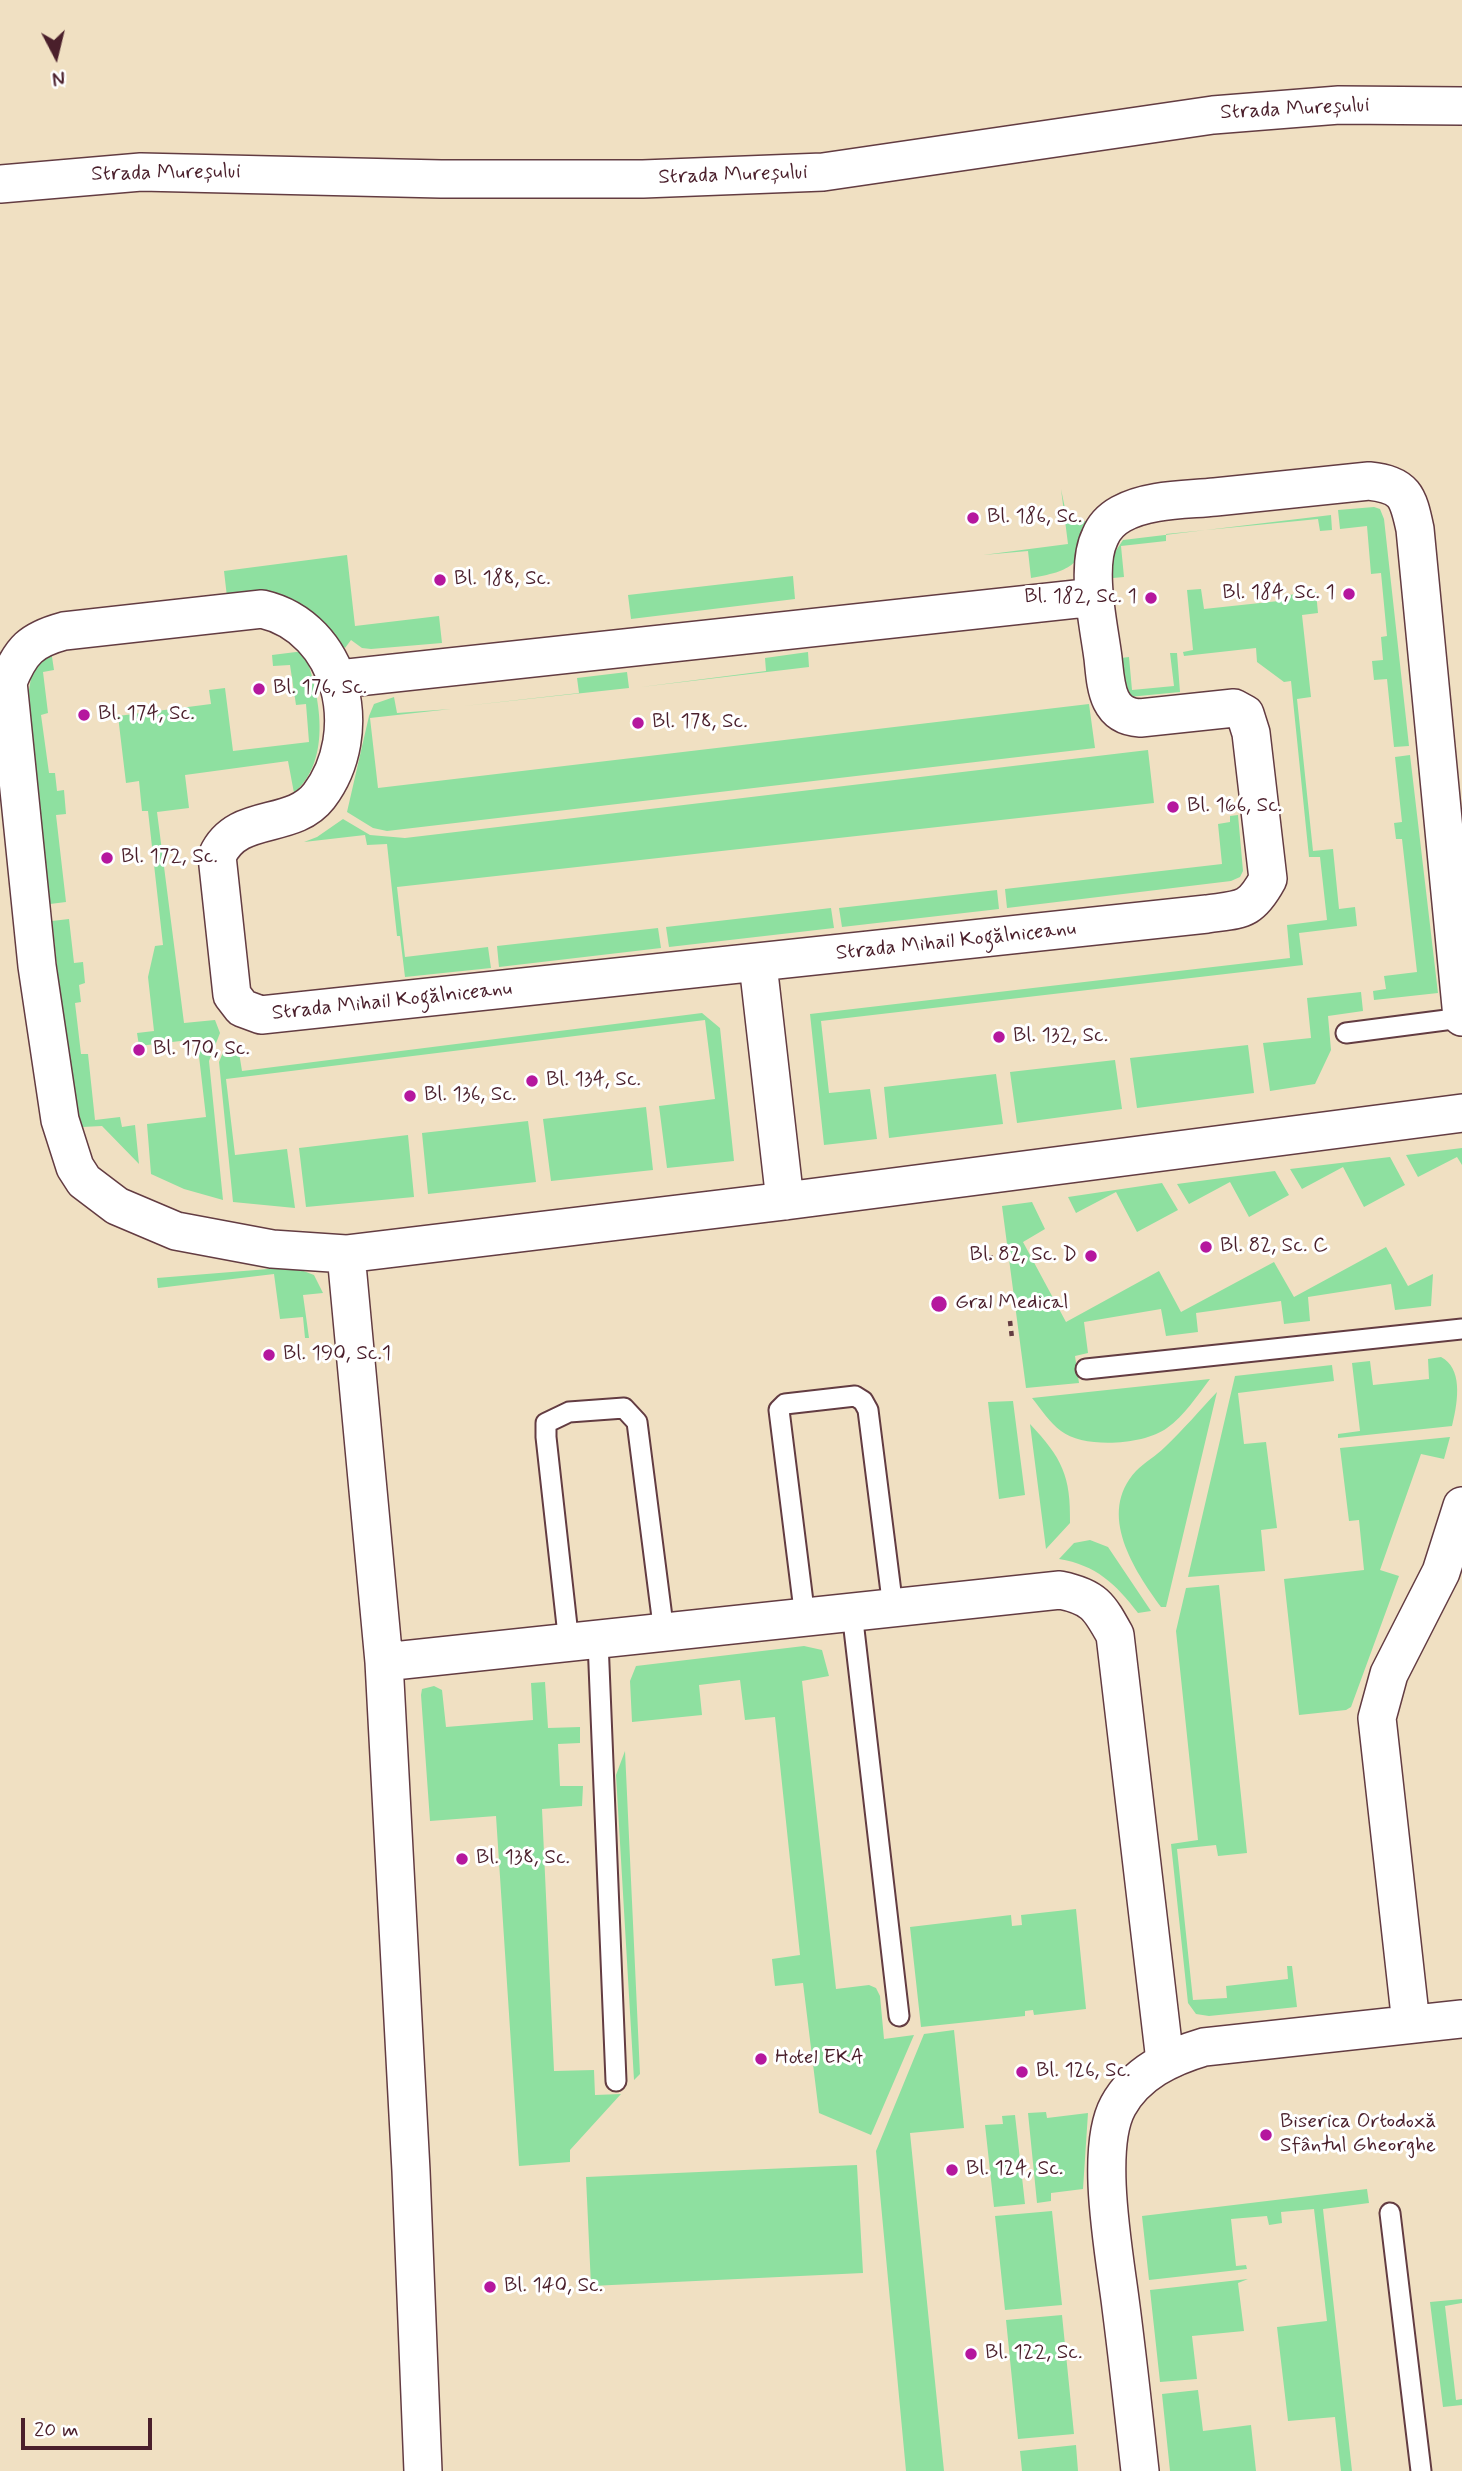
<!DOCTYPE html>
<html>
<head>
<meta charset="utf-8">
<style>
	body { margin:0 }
	#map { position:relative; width:1462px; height:2471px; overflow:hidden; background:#f0e0c2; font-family:Mynerve,sans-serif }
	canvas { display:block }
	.north { position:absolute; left:21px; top:21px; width:70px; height:70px; -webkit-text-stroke:5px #fff; paint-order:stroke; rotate:173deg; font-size:19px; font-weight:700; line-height:28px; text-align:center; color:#4a1f2b }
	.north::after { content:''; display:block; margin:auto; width:24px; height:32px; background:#4a1f2b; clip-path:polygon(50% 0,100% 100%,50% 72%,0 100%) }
	.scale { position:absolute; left:21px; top:2418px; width:131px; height:32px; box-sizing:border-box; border:4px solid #4a1f2b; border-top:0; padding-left:9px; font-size:21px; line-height:24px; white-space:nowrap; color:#4a1f2b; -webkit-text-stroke:5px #fff; paint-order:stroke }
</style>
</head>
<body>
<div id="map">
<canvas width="1462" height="2471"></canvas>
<div class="north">N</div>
<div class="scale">20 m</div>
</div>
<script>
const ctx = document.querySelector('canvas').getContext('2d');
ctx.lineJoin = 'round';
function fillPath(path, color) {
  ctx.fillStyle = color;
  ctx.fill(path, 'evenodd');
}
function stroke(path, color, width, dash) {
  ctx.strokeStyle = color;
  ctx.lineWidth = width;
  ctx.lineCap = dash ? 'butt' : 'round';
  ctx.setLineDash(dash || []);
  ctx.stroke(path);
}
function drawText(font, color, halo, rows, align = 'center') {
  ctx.font = font + ' Mynerve,sans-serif';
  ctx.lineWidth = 6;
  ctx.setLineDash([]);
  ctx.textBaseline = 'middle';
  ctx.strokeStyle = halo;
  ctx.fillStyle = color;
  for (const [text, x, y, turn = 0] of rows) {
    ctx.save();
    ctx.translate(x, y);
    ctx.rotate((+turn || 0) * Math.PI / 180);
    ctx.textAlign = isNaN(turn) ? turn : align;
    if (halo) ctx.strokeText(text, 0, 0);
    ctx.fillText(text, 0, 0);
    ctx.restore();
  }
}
const green = new Path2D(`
	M1061 489 1068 523 1098 520C1078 562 1079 570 1031 578L1028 551 983 555 1068 544Z
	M1374 507 1380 509 1384 519 1409 746 1394 747 1387 679 1374 680 1372 661 1383 660 1381 637 1387 636 1381 573 1371 574 1367 526 1340 529 1338 510Z
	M1331 515 1332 530 1320 531 1318 519 1166 534V541L1121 546 1124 577 1113 578 1112 586 1111 558 1123 540Z
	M347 555 355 626 439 616 442 643 371 649 362 648 351 640 345 648 321 631 227 597 224 571Z
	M793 576 795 599 631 619 628 595Z
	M1201 589 1204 609 1288 600V595L1316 592 1318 613 1302 615 1311 697 1297 699 1313 851 1333 849 1339 909 1355 907 1357 926 1299 933 1303 965 821 1021 829 1093 870 1089 877 1139 824 1145 810 1014 1290 958 1287 925 1327 920 1320 857H1309L1291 681 1284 682 1257 662 1256 648 1184 656 1183 652 1193 650 1187 590Z
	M1113 592 1121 658 1129 657 1132 690 1174 686 1170 653H1177L1180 692 1129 697 1123 694Z
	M51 650 54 670 43 672 48 713 41 715 49 773H55L57 791 64 790 66 814 56 815 66 902 50 904 28 696 32 672Z
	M304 651C320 695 333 759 294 793L288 761 185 775 189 808 157 812 184 1023 215 1020 220 1033 209 1061 223 1200 184 1189 151 1174 147 1124 206 1117 197 1039 139 1046 137 1033 154 1031 148 977 155 946 163 945 148 811H142L139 781 126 783 118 716 211 704 209 690 225 688 233 751 309 742 306 704 296 705 290 665 273 666 272 655Z
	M808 652 809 667 641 687 766 671 765 658Z
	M627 672 629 688 464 706 579 693 577 678Z
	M394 697 397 713 451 709 370 718 378 788 1089 704 1095 748 387 831 373 828 347 812 369 716 374 704Z
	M1148 750 1154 803 397 887 405 957 488 947 491 968 405 977 400 936H397L387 844 367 845 365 835 304 842 317 837 343 819 370 835 405 838Z
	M1410 755 1438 993 1374 1000 1373 991 1386 989 1384 976 1417 972 1402 839H1396L1394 823 1402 822 1395 757Z
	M1238 815 1243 871 1240 877 1231 881 1007 908 1005 889 1222 864 1218 824 1230 822V816Z
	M997 890 999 909 842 927 839 908Z
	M831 908 834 928 669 947 666 927Z
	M69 919 74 963 83 962 85 983 79 985 81 1002 75 1003 81 1054H88L95 1120 120 1117 122 1127 135 1125 139 1164 102 1126 82 1127 72 1102 52 921Z
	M658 928 661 948 499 967 497 946Z
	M1361 992 1363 1011 1328 1016 1331 1050 1315 1084 1270 1091 1263 1043 1311 1038 1307 998Z
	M702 1013 720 1028 734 1161 667 1168 659 1106 715 1099 705 1020 226 1079 235 1155 287 1149 295 1208 233 1202 219 1062 229 1038 237 1040 242 1071Z
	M1248 1045 1254 1093 1137 1108 1130 1058Z
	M1115 1060 1122 1109 1017 1123 1010 1072Z
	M996 1074 1003 1124 889 1138 884 1087Z
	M646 1107 653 1170 551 1181 543 1119Z
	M528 1121 536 1182 428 1194 422 1133Z
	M408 1135 414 1197 306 1207 299 1148Z
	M1462 1148V1165L1457 1157 1418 1177 1406 1155Z
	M1390 1157 1405 1185 1364 1207 1343 1167 1302 1189 1290 1169Z
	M1275 1171 1289 1195 1249 1217 1230 1182 1189 1204 1177 1184Z
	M1162 1183 1178 1210 1137 1232 1116 1192 1076 1213 1068 1197Z
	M1032 1202 1045 1229 1023 1242 1066 1322 1159 1271 1181 1312 1274 1262 1294 1297 1386 1247 1408 1286 1433 1274 1431 1306 1395 1310 1391 1284 1308 1297 1310 1321 1284 1324 1281 1301 1196 1313 1198 1332 1166 1336 1161 1309 1084 1322 1088 1353 1075 1356 1079 1383 1026 1388 1002 1206Z
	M293 1267 314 1275 323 1293 303 1295 309 1338H305L303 1317 280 1319 274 1274 158 1288 157 1278Z
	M1441 1357C1462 1368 1459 1398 1452 1426L1338 1438V1434L1360 1431 1352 1363 1370 1361 1373 1385 1429 1379 1428 1359Z
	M1332 1365 1334 1381 1238 1393 1244 1444 1266 1442 1277 1528 1261 1530 1265 1571 1188 1577 1235 1376Z
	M1210 1379C1197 1396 1184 1416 1167 1428 1144 1445 1084 1449 1061 1431 1050 1423 1041 1409 1032 1398Z
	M1217 1392 1166 1607H1161C1135 1571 1096 1514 1136 1471 1145 1462 1156 1456 1165 1447 1183 1430 1200 1410 1217 1392Z
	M1013 1401 1025 1495 999 1499 988 1402Z
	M1030 1424C1062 1458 1071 1476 1070 1523L1046 1549Z
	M1450 1437 1444 1459 1421 1454 1380 1570 1399 1576 1351 1707 1346 1710 1299 1715 1284 1579 1364 1570 1359 1520 1349 1521 1340 1448Z
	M1090 1540 1108 1547 1151 1611 1138 1613C1116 1584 1096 1565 1059 1559L1074 1543Z
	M1219 1585 1247 1853 1218 1856 1216 1845 1177 1849 1193 2000 1227 1998 1226 1986 1288 1979 1287 1966H1292L1297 2007 1209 2016 1196 2014 1188 2003 1171 1844 1198 1840 1176 1631 1186 1588Z
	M804 1646 822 1650 829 1676 802 1681 836 1989 869 1985 876 1988 880 1996 884 2039 914 2035 871 2135 819 2113 803 1983 775 1986 772 1959 800 1955 775 1717 745 1720 740 1680 699 1685 702 1715 632 1722 630 1681 636 1666Z
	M545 1682 548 1728 580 1727V1743L558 1744 560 1786H583L582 1806 542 1809 554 2071 594 2070 595 2095 621 2094 570 2150V2162L519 2166 496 1816 430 1821 421 1695 422 1689 434 1686 442 1690 446 1727 533 1720 531 1683Z
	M625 1751 640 2074 634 2080 616 1775Z
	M1076 1909 1086 2009 1034 2015 1033 2010 1025 2011V2016L921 2027 910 1927 1011 1915 1012 1926 1022 1925 1021 1915Z
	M954 2030 964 2128 910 2133 944 2471H906L876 2151 924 2034Z
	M1046 2112 1047 2118 1088 2113 1083 2189 1051 2193V2201L1037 2203 1028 2113Z
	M1015 2115 1025 2204 994 2207 985 2125 1003 2124 1002 2116Z
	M857 2165 863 2273 591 2286 586 2177Z
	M1367 2189 1369 2203 1323 2209 1352 2471H1341L1335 2417 1288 2421 1277 2327 1327 2321 1314 2209 1281 2212 1282 2223 1269 2225 1267 2216 1231 2219 1236 2266 1246 2265 1247 2269 1149 2280 1142 2216Z
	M1052 2211 1062 2305 1005 2310 995 2216Z
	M1248 2279 1238 2283 1244 2331 1192 2336 1197 2379 1160 2382 1150 2290Z
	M1462 2299V2303L1445 2306 1456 2400 1462 2399V2405L1443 2407 1430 2302Z
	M1062 2315 1074 2434 1018 2439 1006 2320Z
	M1198 2390 1203 2431 1251 2425 1256 2471H1170L1162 2394Z
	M1076 2445 1078 2471H1022L1020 2451Z`);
const path = new Path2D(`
	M988 1258 994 1257
	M1010 1321 1012 1338`);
const service = new Path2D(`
	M1346 1033 1462 1018
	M1086 1369 1462 1329
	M852 1612 899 2016
	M805 1618 779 1410 785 1404 855 1396 863 1401 868 1410 893 1608
	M598 1641 616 2081
	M569 1644 546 1437V1423L569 1412 624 1408 637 1422 664 1633
	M1390 2213 1421 2471`);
const minor = new Path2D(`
	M0 184 141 172 441 179H643L823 172 1213 115 1339 105 1462 106
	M339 679 1095 597
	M758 964 785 1201
	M1462 1017 1415 529C1408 496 1405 485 1369 481 1318 486 1266 492 1215 497 1185 500 1148 499 1121 514 1112 519 1104 527 1100 537 1085 567 1099 626 1103 658 1106 685 1106 716 1140 718L1234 708 1245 714 1251 733 1268 879C1250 912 1242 909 1207 914L261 1015 242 1008 232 995 217 856C237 811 292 831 319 796 367 733 343 628 262 609L64 631C31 640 21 650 8 682L37 966 60 1120 75 1167 84 1181 117 1206 176 1231 272 1249 346 1254 785 1201 1462 1113
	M346 1254 384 1662 411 2171 423 2471
	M384 1662 1060 1590C1094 1597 1099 1606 1115 1635L1165 2061
	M1411 2024 1377 1718 1389 1674 1441 1572 1462 1506
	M1140 2471C1134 2416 1128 2361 1121 2307 1115 2257 1094 2150 1118 2106 1136 2073 1170 2057 1204 2047L1462 2019`);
const markers = [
	[973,518,7,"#b5179e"],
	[440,580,7,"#b5179e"],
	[1349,594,7,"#b5179e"],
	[1151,598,7,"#b5179e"],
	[259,689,7,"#b5179e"],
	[84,715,7,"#b5179e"],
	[638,723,7,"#b5179e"],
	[1173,807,7,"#b5179e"],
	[107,858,7,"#b5179e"],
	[999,1037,7,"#b5179e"],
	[139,1050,7,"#b5179e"],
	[532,1081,7,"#b5179e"],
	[410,1096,7,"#b5179e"],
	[1206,1247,7,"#b5179e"],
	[1091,1256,7,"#b5179e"],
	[939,1304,9,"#b5179e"],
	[269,1355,7,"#b5179e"],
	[462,1859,7,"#b5179e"],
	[761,2059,7,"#b5179e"],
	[1022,2072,7,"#b5179e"],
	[1266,2135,7,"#b5179e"],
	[952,2170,7,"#b5179e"],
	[490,2287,7,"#b5179e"],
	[971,2354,7,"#b5179e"]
];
const streetNames = [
	["Strada Mureșului",1295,110,-3],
	["Strada Mureșului",166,174,-1],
	["Strada Mureșului",733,176,-2],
	["Strada Mihail Kogălniceanu",956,942,-6],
	["Strada Mihail Kogălniceanu",392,1002,-6]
];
const poiNames = [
	["Bl. 186, Sc.",987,518],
	["Bl. 188, Sc.",454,580],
	["Bl. 184, Sc. 1",1335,594,"right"],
	["Bl. 182, Sc. 1",1137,598,"right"],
	["Bl. 176, Sc.",273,689],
	["Bl. 174, Sc.",98,715],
	["Bl. 178, Sc.",652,723],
	["Bl. 166, Sc.",1187,807],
	["Bl. 172, Sc.",121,858],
	["Bl. 132, Sc.",1013,1037],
	["Bl. 170, Sc.",153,1050],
	["Bl. 134, Sc.",546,1081],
	["Bl. 136, Sc.",424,1096],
	["Bl. 82, Sc. C",1220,1247],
	["Bl. 82, Sc. D",1077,1256,"right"],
	["Gral Medical",955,1304],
	["Bl. 190, Sc.1",283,1355],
	["Bl. 138, Sc.",476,1859],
	["Hotel EKA",775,2059],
	["Bl. 126, Sc.",1036,2072],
	["Biserica Ortodoxă",1280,2123],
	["Sfântul Gheorghe",1280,2147],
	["Bl. 124, Sc.",966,2170],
	["Bl. 140, Sc.",504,2287],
	["Bl. 122, Sc.",985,2354]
];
fillPath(green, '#8ee0a0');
stroke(service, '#633c42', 23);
stroke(minor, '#633c42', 40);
stroke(path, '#633c42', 4.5, [5, 5]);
stroke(service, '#fff', 19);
stroke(minor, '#fff', 37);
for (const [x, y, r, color] of markers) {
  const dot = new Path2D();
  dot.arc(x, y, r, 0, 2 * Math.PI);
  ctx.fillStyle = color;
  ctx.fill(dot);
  stroke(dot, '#fff', 2.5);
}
drawText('21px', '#4a1f2b', '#fff', streetNames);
drawText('21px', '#4a1f2b', '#fff', poiNames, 'left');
</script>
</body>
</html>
